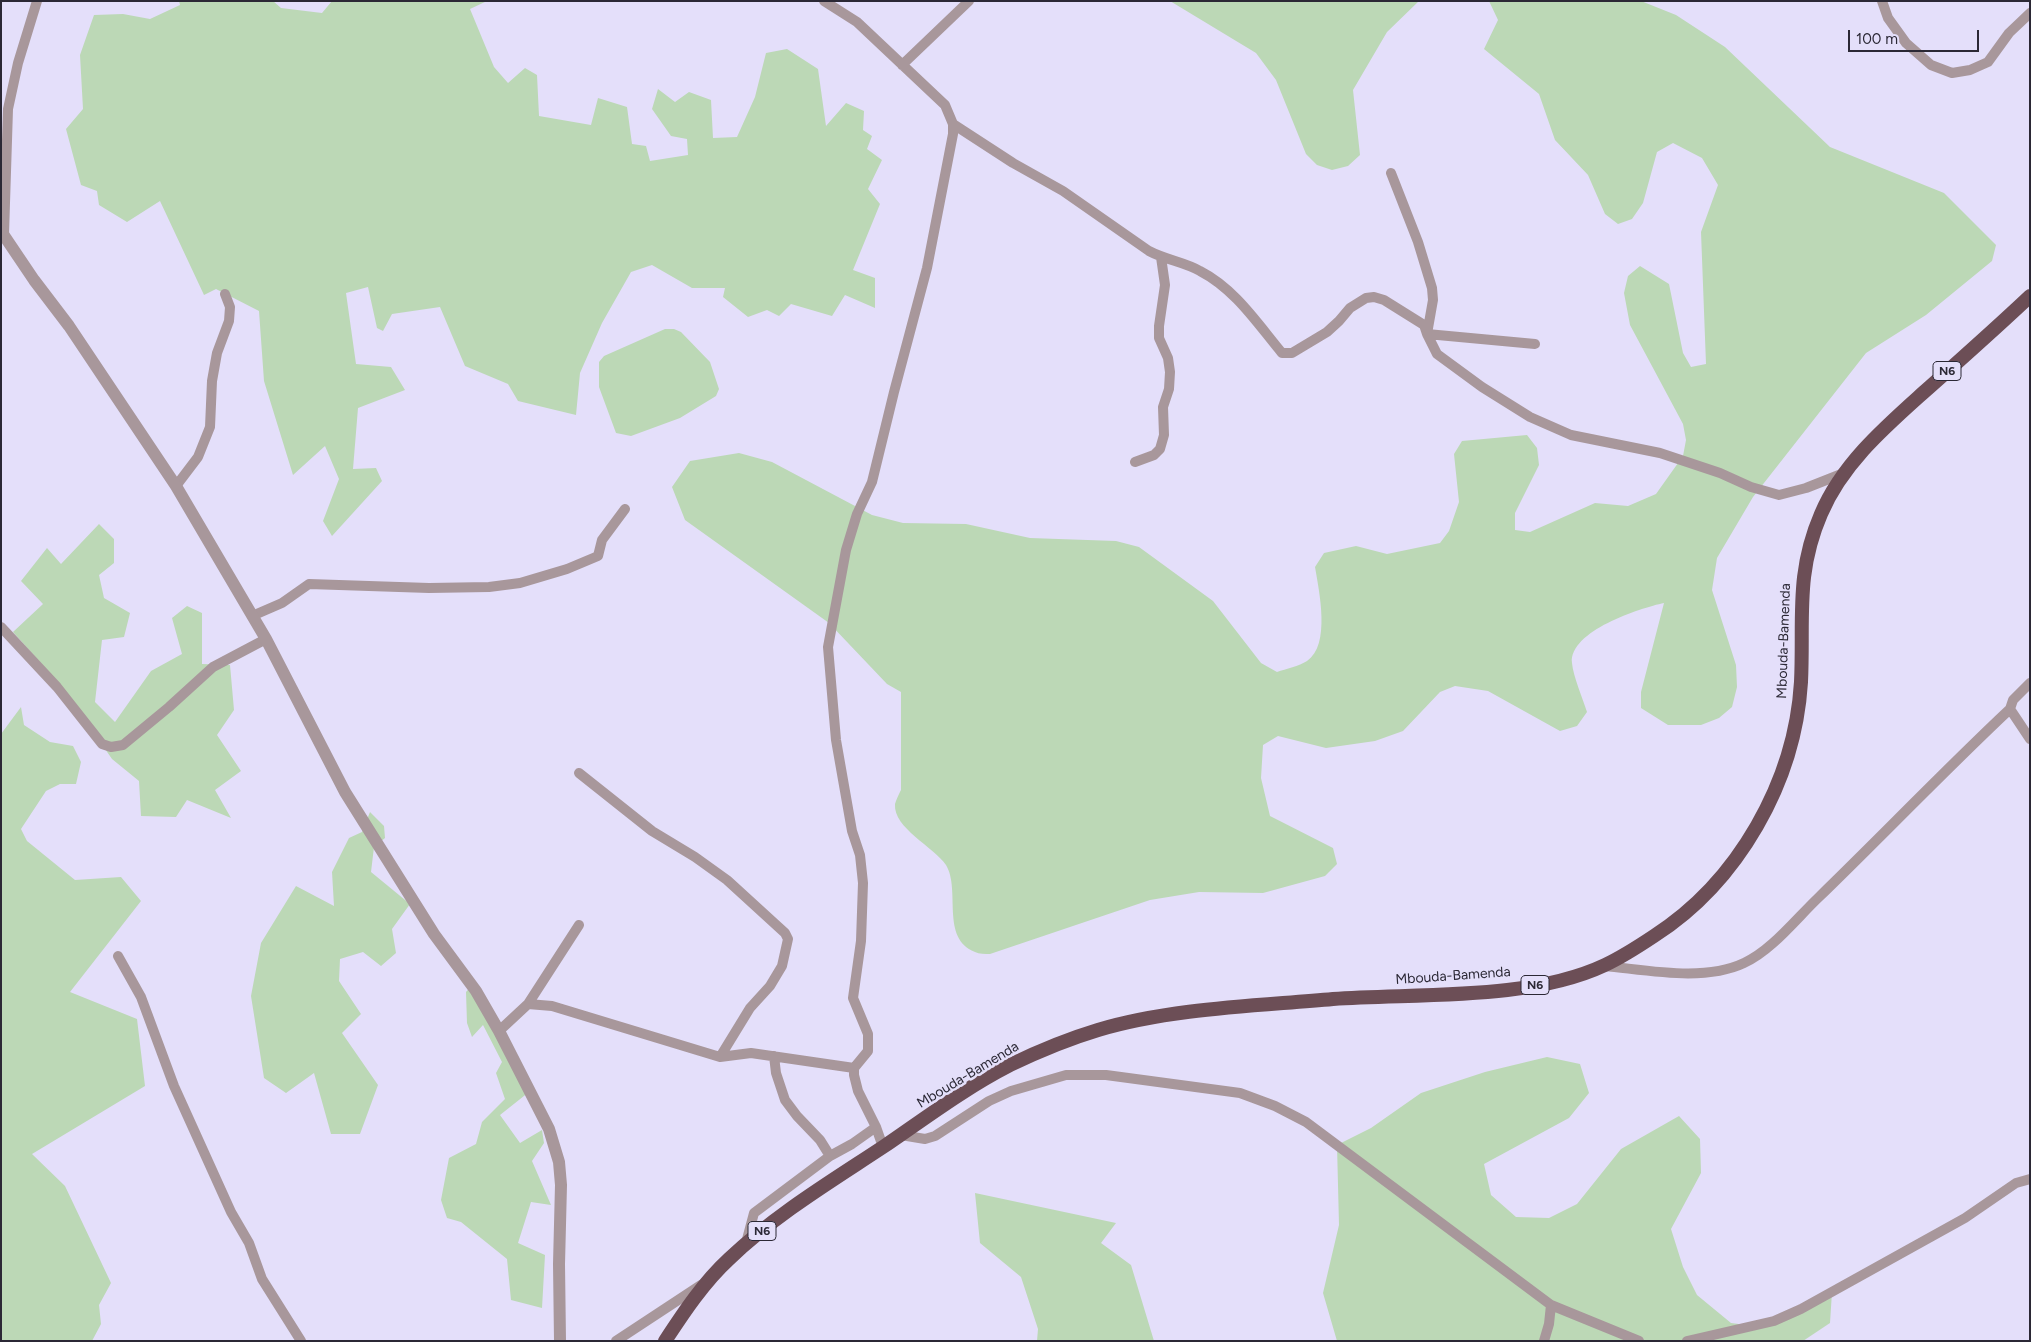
<!DOCTYPE html>
<html>
<head>
<meta charset="utf-8">
<style>
	body { margin:0 }
	#map { position:relative; width:2031px; height:1342px; overflow:hidden; background:#e4dffa; font-family:Figtree,sans-serif }
	canvas { display:block }
	.frame { position:absolute; inset:0; border:2px solid #2b2835; pointer-events:none }
	.scale { position:absolute; left:1848px; top:30px; width:131px; height:22px; box-sizing:border-box; border:2px solid #2b2835; border-top:0; padding-left:6px; font-size:15px; line-height:18px; white-space:nowrap; color:#2b2835; -webkit-text-stroke:4px #e4dffa; paint-order:stroke }
</style>
</head>
<body>
<div id="map">
<canvas width="2031" height="1342"></canvas>
<div class="frame"></div>
<div class="scale">100 m</div>
</div>
<script>
const ctx = document.querySelector('canvas').getContext('2d');
ctx.lineJoin = 'round';
function fillPath(path, color) {
  ctx.fillStyle = color;
  ctx.fill(path, 'evenodd');
}
function stroke(path, color, width, dash) {
  ctx.strokeStyle = color;
  ctx.lineWidth = width;
  ctx.lineCap = dash ? 'butt' : 'round';
  ctx.setLineDash(dash || []);
  ctx.stroke(path);
}
function drawText(font, color, halo, rows, align = 'center') {
  ctx.font = font + ' Figtree,sans-serif';
  ctx.lineWidth = 5;
  ctx.setLineDash([]);
  ctx.textBaseline = 'middle';
  ctx.strokeStyle = halo;
  ctx.fillStyle = color;
  for (const [text, x, y, turn = 0] of rows) {
    ctx.save();
    ctx.translate(x, y);
    ctx.rotate((+turn || 0) * Math.PI / 180);
    ctx.textAlign = isNaN(turn) ? turn : align;
    if (halo) ctx.strokeText(text, 0, 0);
    ctx.fillText(text, 0, 0);
    ctx.restore();
  }
}
const green = new Path2D(`
	M179 1H273L281 8 322 13 332 1H487L470 9 494 67 508 83 525 68 537 75 539 116 591 125 598 98 627 107 632 144 646 146 650 161 688 155 687 139 671 136 652 109 658 89 675 102 689 92 711 100 713 138 737 137 755 97 766 53 787 49 818 69 826 126 846 103 864 111 863 130 872 136 867 149 882 160 868 189 880 204 853 270 875 278V308L845 295 832 316 791 304 779 316 767 310 748 317 723 297 725 288H692L652 265 631 272 602 323 580 373 576 415 518 401 508 384 465 366 440 307 392 314 383 331 377 328 368 287 346 293 356 364 391 367 405 390 358 408 353 469 376 468 382 481 332 536 323 521 339 479 325 446 293 475 264 381 259 311 216 289 204 295 160 201 127 222 99 205 97 191 81 185 66 129 83 109 80 55 94 15 123 14 150 19 180 5Z
	M1170 1H1419L1387 32 1353 90 1360 155 1348 166 1332 170 1317 165 1306 154 1276 80 1256 53Z
	M1489 1H1641L1676 15 1725 47 1830 147 1944 193 1996 245 1992 261 1926 315 1866 353 1753 497 1717 558 1712 590 1736 665 1737 687 1732 707 1719 718 1701 725H1668L1641 708V692L1664 603C1640 608 1569 631 1572 663 1573 676 1583 699 1587 712L1577 726 1560 731 1488 691 1455 686 1440 692 1403 731 1375 741 1326 748 1278 736 1263 745 1261 778 1270 816 1333 848 1337 864 1325 876 1263 893 1199 892 1150 900 990 954C985 954 979 954 975 952 940 938 961 890 946 865 934 847 893 828 895 804 896 800 899 794 901 790V692L887 684 829 623 685 520 672 487 690 461 739 453 772 462 872 515 903 523 966 524 1030 538 1116 541 1139 547 1213 601 1261 663 1277 672C1286 669 1299 666 1307 661 1331 645 1319 591 1315 567L1324 553 1356 546 1387 554 1440 543 1449 531 1459 502 1454 454 1462 441 1527 435 1537 448 1539 465 1515 513V530L1530 532 1595 503 1628 506 1656 494 1683 456 1686 440 1683 424 1630 325 1624 293 1628 276 1640 266 1669 284 1683 353 1691 367 1706 364 1701 232 1718 185 1702 158 1673 143 1657 152 1643 203 1632 219 1618 224 1605 214 1588 175 1555 140 1539 94 1484 49 1498 20Z
	M665 329H674L681 332 710 362 719 389 716 396 680 418 631 436 616 433 599 387V362L604 356Z
	M99 524 114 539V563L99 575 104 598 130 613 124 637 102 640 95 702 115 722 151 671 182 654 172 618 187 606 202 613V664L230 665 234 710 217 735 241 771 215 790 231 818 187 800 176 817 141 816 139 781 112 759 63 688 13 632 43 604 21 581 47 548 61 564Z
	M21 707 24 725 50 742 73 746 81 762 76 784H60L46 791 21 829 27 841 75 880 121 877 141 901 70 992 137 1019 145 1086 32 1154 65 1186 111 1283 99 1305 101 1324 92 1341H1V734Z
	M370 812 384 826 385 838 374 847 371 872 410 904 392 929 396 953 381 966 363 952 340 959 339 981 361 1014 342 1033 378 1085 360 1134H331L314 1073 286 1093 264 1078 251 996 261 943 296 886 334 906 332 872 349 838 362 832Z
	M473 984 529 1092 500 1115 520 1143 542 1130 544 1143 532 1161 551 1205 531 1202 518 1243 545 1255 542 1308 511 1300 507 1259 461 1222 447 1218 441 1200 449 1158 476 1144 482 1122 505 1099 496 1073 502 1062 483 1025 472 1037 467 1023 466 992Z
	M1547 1057 1580 1064 1589 1093 1569 1118 1484 1164 1491 1195 1516 1217 1549 1218 1577 1204 1621 1149 1679 1116 1700 1139 1701 1173 1671 1229 1683 1267 1697 1295 1731 1323 1754 1326 1832 1292 1830 1323 1803 1341H1337L1323 1293 1339 1225 1337 1145 1371 1128 1421 1093 1485 1072Z
	M975 1193 1116 1223 1101 1243 1131 1265 1154 1341H1037L1038 1329 1021 1277 980 1243Z`);
const minor = new Path2D(`
	M824 1 857 22 945 105 953 124V134L927 268 894 392 872 482 857 514 846 550 828 647 836 740 852 831 860 855 863 883 861 941 853 998 868 1034V1051L854 1068V1075L858 1091 876 1127 883 1147
	M1882 1 1888 18 1906 43 1931 65 1952 73 1970 70 1988 62 2009 33 2030 13
	M902 65 969 1
	M953 124 1013 163 1063 191 1149 251C1166 260 1184 262 1200 271 1235 289 1257 323 1282 353H1292L1327 332 1339 321 1350 308 1366 298 1374 297 1384 300 1424 325 1427 334 1535 344
	M1391 173 1418 242 1432 288 1433 300 1427 334 1437 354 1482 387 1530 417 1571 435 1660 453 1720 473 1751 487 1779 495 1806 488 1844 473
	M4 234 8 109 18 63 37 1
	M1135 462 1154 455 1160 449 1164 435 1163 407 1169 389 1170 372 1168 358 1159 338V326L1165 285 1161 257
	M176 486 198 457 210 427 212 381 217 353 229 321 230 307 225 294
	M252 616 282 603 309 584 429 588 489 587 520 583 567 569 598 556 602 540 625 509
	M1 627 57 687 102 744 111 747 123 745 169 707 213 667 266 639
	M2010 709 2030 739
	M579 773 652 831 695 857 727 880 785 933 788 939 782 966 770 986 750 1008 720 1057
	M118 956 141 997 174 1086 231 1212 249 1243 262 1279 301 1341
	M1605 966C1647 970 1704 982 1744 963 1771 951 1796 919 1818 898 1882 836 1944 771 2010 709L2013 700 2030 683
	M528 1004 552 1006 720 1057 751 1053 854 1068
	M499 1031 528 1004 579 925
	M774 1056 776 1073 785 1100 797 1116 820 1140 830 1156
	M901 1135 925 1139 935 1136 989 1101 1011 1091 1066 1075H1106L1240 1093 1275 1106 1306 1122 1551 1305 1639 1341
	M746 1243 754 1213 830 1156 852 1144 876 1127
	M616 1341 701 1285
	M1544 1341 1549 1324 1551 1305
	M1687 1341 1774 1321 1801 1309 1965 1218 2016 1183 2030 1179`);
const tertiary = new Path2D(`
	M1 231 34 280 69 326 176 486 266 639 345 792 434 934 476 991 499 1031 549 1129 559 1162 561 1185 559 1264 560 1341`);
const trunk = new Path2D(`
	M665 1341C684 1312 704 1282 729 1259 775 1215 830 1182 883 1147 924 1119 965 1088 1010 1065 1039 1051 1068 1039 1098 1030 1172 1008 1257 1006 1333 999 1417 993 1529 1001 1605 965 1622 957 1639 946 1654 936 1738 882 1795 782 1801 682 1804 620 1795 574 1821 514 1842 464 1885 427 1924 392 1960 360 1995 329 2030 296`);
const shields = [
	[1947,371,28],
	[1535,985,28],
	[762,1231,28]
];
const shieldNames = [
	["N6",1947,371],
	["N6",1535,985],
	["N6",762,1231]
];
const streetNames = [
	["Mbouda-Bamenda",1784,641,-88],
	["Mbouda-Bamenda",1453,976,-4],
	["Mbouda-Bamenda",968,1075,-31]
];
fillPath(green, '#bcd8b6');
stroke(minor, '#a8979b', 10);
stroke(tertiary, '#a8979b', 12);
stroke(trunk, '#6c4e56', 14);
for (const [x, y, w] of shields) {
  const box = new Path2D();
  box.roundRect(x - w / 2, y - 9.5, w, 19, 4);
  ctx.fillStyle = '#e4dffa';
  ctx.fill(box);
  stroke(box, '#2b2835', 1);
}
drawText('bold 12px', '#2b2835', null, shieldNames);
drawText('14px', '#2b2835', '#e4dffa', streetNames);
</script>
</body>
</html>
